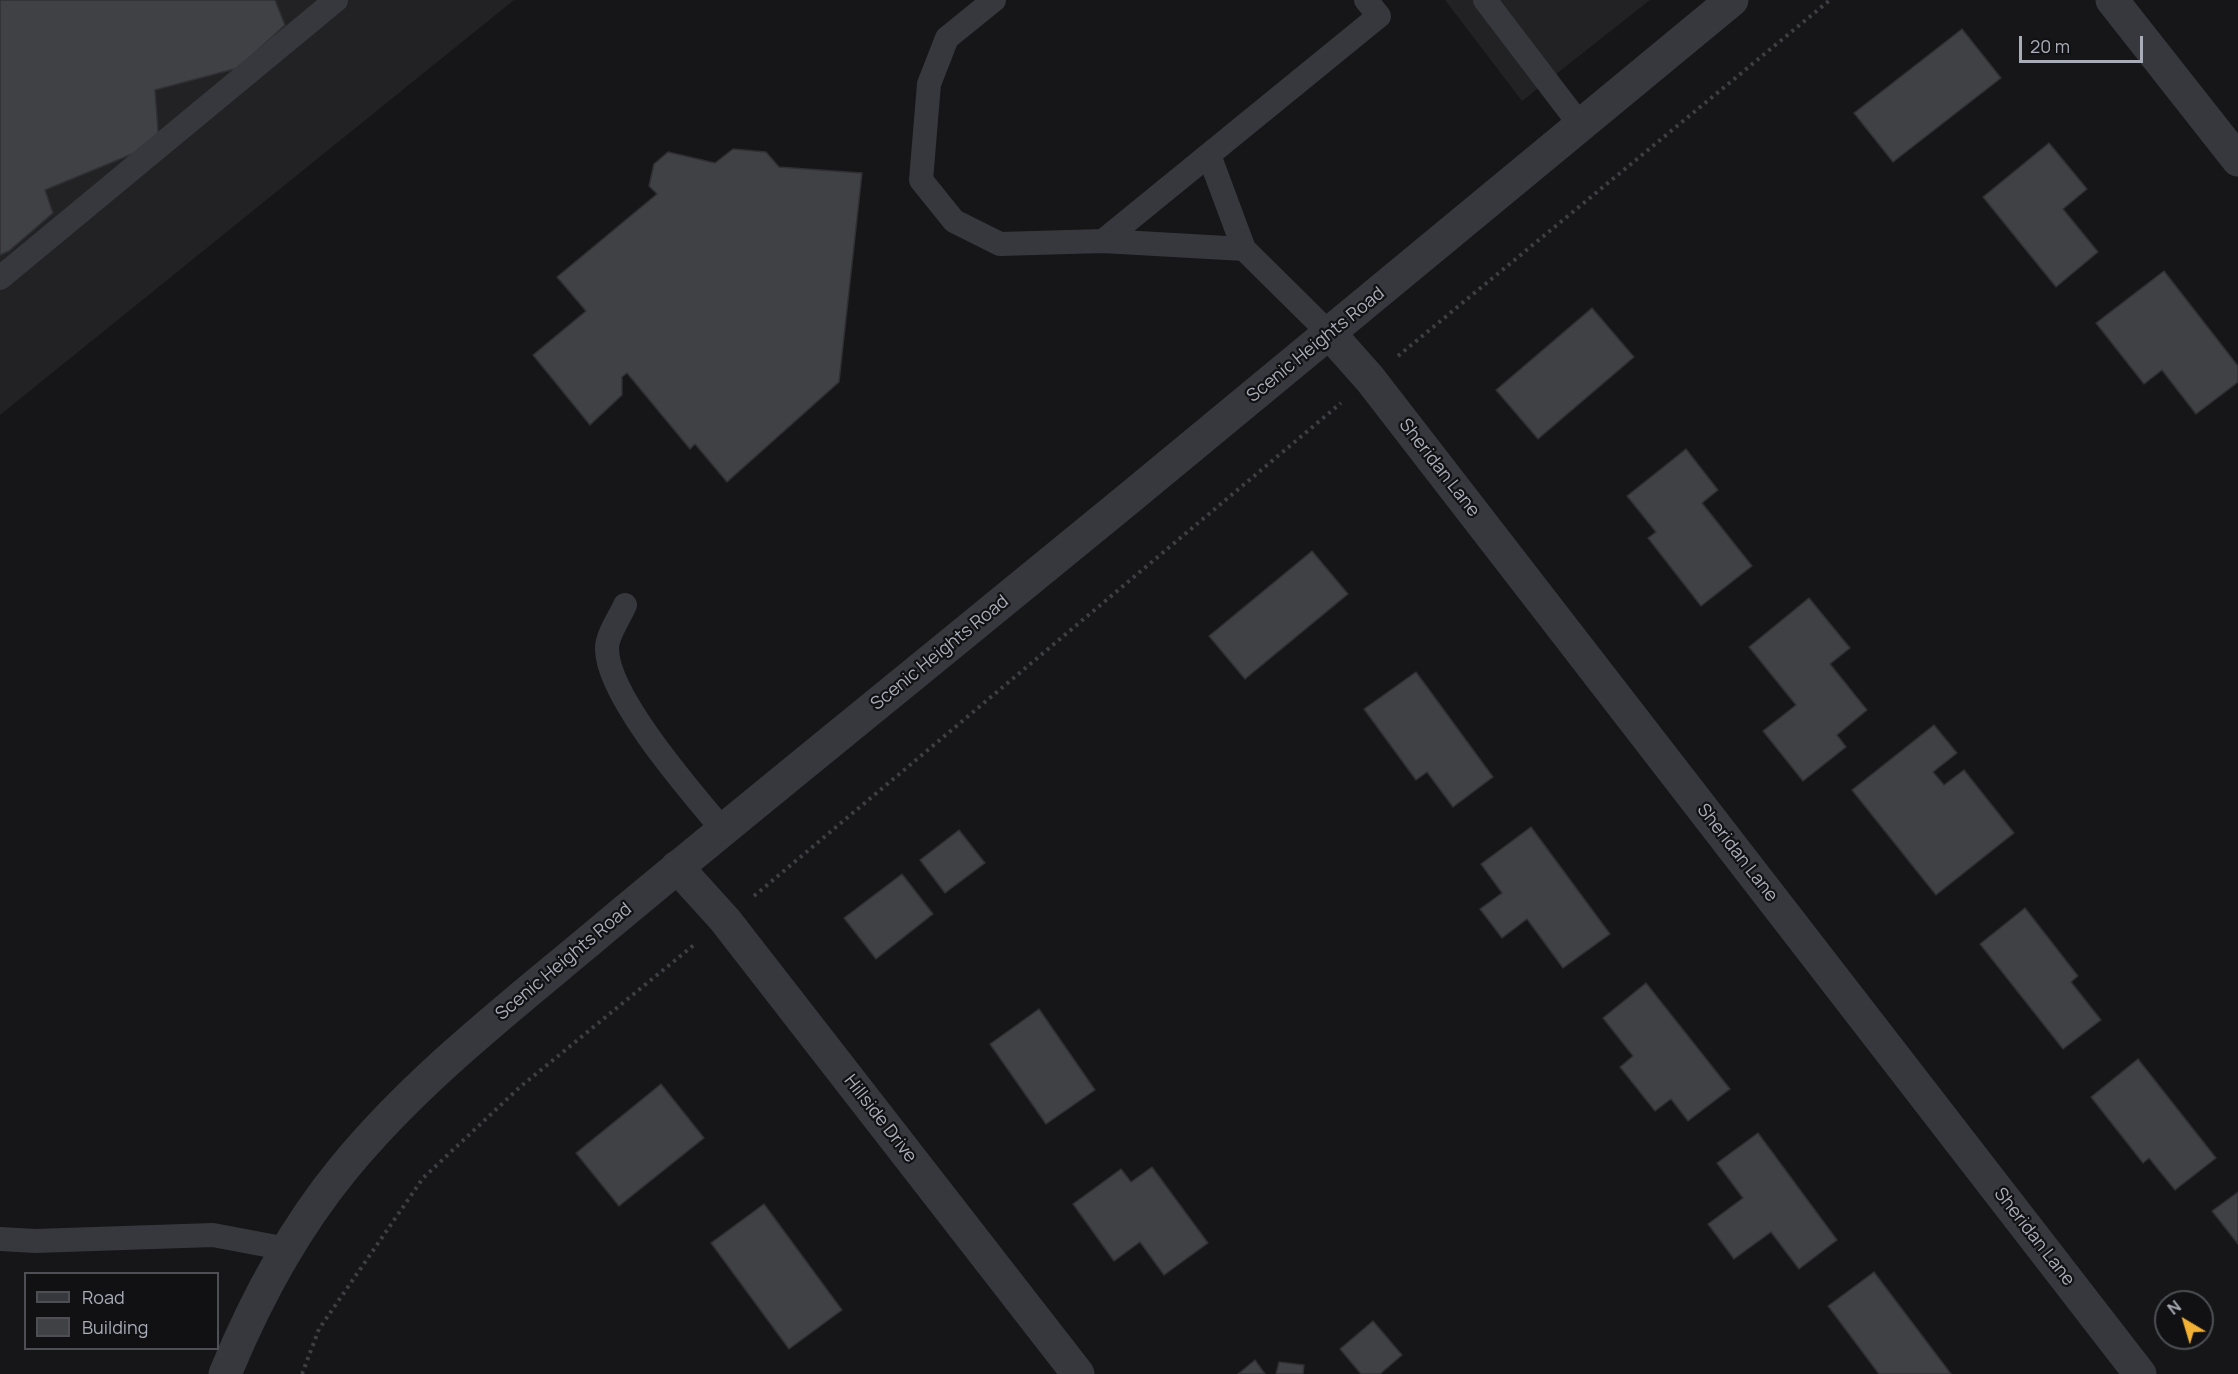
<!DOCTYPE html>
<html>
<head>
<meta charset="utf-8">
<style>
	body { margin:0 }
	#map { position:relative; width:2238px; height:1374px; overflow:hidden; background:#161618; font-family:Manrope,sans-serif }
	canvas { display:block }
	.legend { position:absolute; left:24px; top:1272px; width:195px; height:78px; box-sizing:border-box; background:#111113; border:2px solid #4d4f55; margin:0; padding:8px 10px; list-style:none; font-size:18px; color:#a8adb8 }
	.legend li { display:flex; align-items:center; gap:12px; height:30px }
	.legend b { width:30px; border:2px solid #4d4f55 }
	.north { position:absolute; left:2154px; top:1290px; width:60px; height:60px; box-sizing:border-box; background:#111113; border:2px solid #4d4f55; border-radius:50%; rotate:322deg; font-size:16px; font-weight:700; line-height:24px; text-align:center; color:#a8adb8 }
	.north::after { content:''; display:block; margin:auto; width:21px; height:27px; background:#f2b134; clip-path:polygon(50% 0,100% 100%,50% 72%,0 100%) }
	.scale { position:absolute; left:2019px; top:36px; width:124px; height:27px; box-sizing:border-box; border:3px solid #a8adb8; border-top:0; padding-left:8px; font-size:18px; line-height:21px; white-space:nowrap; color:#a8adb8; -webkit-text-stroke:4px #111113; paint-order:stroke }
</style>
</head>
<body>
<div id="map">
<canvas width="2238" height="1374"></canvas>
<ul class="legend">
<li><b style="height:8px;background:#37383d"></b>Road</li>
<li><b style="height:16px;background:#404145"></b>Building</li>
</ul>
<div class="north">N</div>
<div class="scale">20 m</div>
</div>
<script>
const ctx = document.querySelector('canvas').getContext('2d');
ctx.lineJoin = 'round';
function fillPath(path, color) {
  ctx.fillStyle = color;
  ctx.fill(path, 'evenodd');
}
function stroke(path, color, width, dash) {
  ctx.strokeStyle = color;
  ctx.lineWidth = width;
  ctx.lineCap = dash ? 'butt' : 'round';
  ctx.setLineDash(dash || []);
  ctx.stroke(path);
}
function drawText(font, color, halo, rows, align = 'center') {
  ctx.font = font + ' Manrope,sans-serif';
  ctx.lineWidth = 4.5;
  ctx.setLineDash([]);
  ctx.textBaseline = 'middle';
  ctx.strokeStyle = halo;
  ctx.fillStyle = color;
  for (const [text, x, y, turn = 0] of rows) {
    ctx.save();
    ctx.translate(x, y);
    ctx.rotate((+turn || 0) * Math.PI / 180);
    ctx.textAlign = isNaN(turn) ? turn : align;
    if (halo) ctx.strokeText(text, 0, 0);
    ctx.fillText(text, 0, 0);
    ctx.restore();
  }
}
const built = new Path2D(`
	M0 0H514L0 415Z
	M1445 0H1650L1522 101Z`);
const building = new Path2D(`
	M0 0H275L285 25 238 68 155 90 159 143 45 190 53 213 9 251 0 255Z
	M1962 29 2001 78 1893 162 1854 113Z
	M2049 143 2087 189 2063 209 2098 252 2056 287 1983 197Z
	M733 149 766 152 779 167 862 173 839 382 727 482 695 444 690 449 627 373 622 377V395L590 425 533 355 586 311 557 277 657 194 649 186 654 164 668 152 715 163Z
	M2164 271 2238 366V382L2196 414 2162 370 2144 384 2096 323Z
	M1592 308 1634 357 1538 439 1496 390Z
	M1686 449 1718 490 1702 503 1752 566 1701 606 1648 538 1656 532 1627 496Z
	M1312 551 1348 594 1245 679 1209 636Z
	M1809 598 1850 648 1830 664 1867 710 1837 735 1846 747 1803 781 1763 731 1796 705 1749 647Z
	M1416 672 1493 777 1453 807 1427 772 1416 780 1364 709Z
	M1934 725 1957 753 1933 772 1944 785 1964 770 2014 833 1936 895 1852 790Z
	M1531 827 1610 934 1563 968 1527 919 1502 938 1480 909 1502 893 1481 864Z
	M959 830 985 863 945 893 920 860Z
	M902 874 933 914 876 959 844 918Z
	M2025 908 2078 976 2071 982 2101 1020 2063 1049 1980 944Z
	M1646 983 1730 1089 1688 1121 1671 1099 1655 1111 1620 1067 1633 1056 1603 1018Z
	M1039 1009 1095 1090 1046 1124 990 1044Z
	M2138 1059 2216 1158 2175 1190 2149 1158 2143 1163 2091 1097Z
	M661 1084 704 1138 619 1206 576 1153Z
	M1758 1133 1837 1240 1799 1269 1771 1232 1734 1259 1708 1224 1743 1198 1717 1163Z
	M1152 1167 1208 1243 1164 1275 1140 1242 1114 1261 1073 1204 1121 1169 1131 1182Z
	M2238 1192V1244L2212 1211Z
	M764 1204 842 1310 789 1349 711 1243Z
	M1874 1272 1951 1374H1879L1828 1306Z
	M1373 1321 1402 1355 1380 1374H1361L1340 1349Z
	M1255 1360 1265 1374H1238Z
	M1279 1362 1304 1365 1303 1374H1276Z`);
const path = new Path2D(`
	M1398 356 1830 0
	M754 896 1341 403
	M302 1374 319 1329 423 1178 520 1087 695 944`);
const service = new Path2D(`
	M994 0 947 38 929 84 921 180 954 221 1000 244 1103 241 1244 249 1330 334
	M1485 0 1581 126
	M1209 155 1244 249
	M1103 241 1379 16 1366 0
	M0 278 336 0
	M625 605C620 617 607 635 607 648 606 695 692 793 723 830
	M0 1239 35 1241 213 1235 287 1249`);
const minor = new Path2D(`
	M2112 0 2238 160
	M1330 334 1370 379 2140 1374
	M677 867 725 920 1078 1374`);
const tertiary = new Path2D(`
	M225 1374C255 1301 293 1230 343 1169 419 1076 517 1002 608 925 722 830 837 737 952 643 1213 430 1473 216 1732 0`);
const streetNames = [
	["Scenic Heights Road",1316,345,-39],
	["Sheridan Lane",1439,468,52],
	["Scenic Heights Road",940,653,-39],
	["Sheridan Lane",1737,853,52],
	["Scenic Heights Road",564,962,-40],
	["Hillside Drive",880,1119,52],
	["Sheridan Lane",2034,1237,52]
];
fillPath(built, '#222225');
fillPath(building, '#404145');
stroke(building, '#303034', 1.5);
stroke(path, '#3d3f44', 4, [3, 4.5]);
stroke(service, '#37383d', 24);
stroke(minor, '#37383d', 33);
stroke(tertiary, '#37383d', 33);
drawText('18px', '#a8adb8', '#111113', streetNames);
</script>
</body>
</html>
